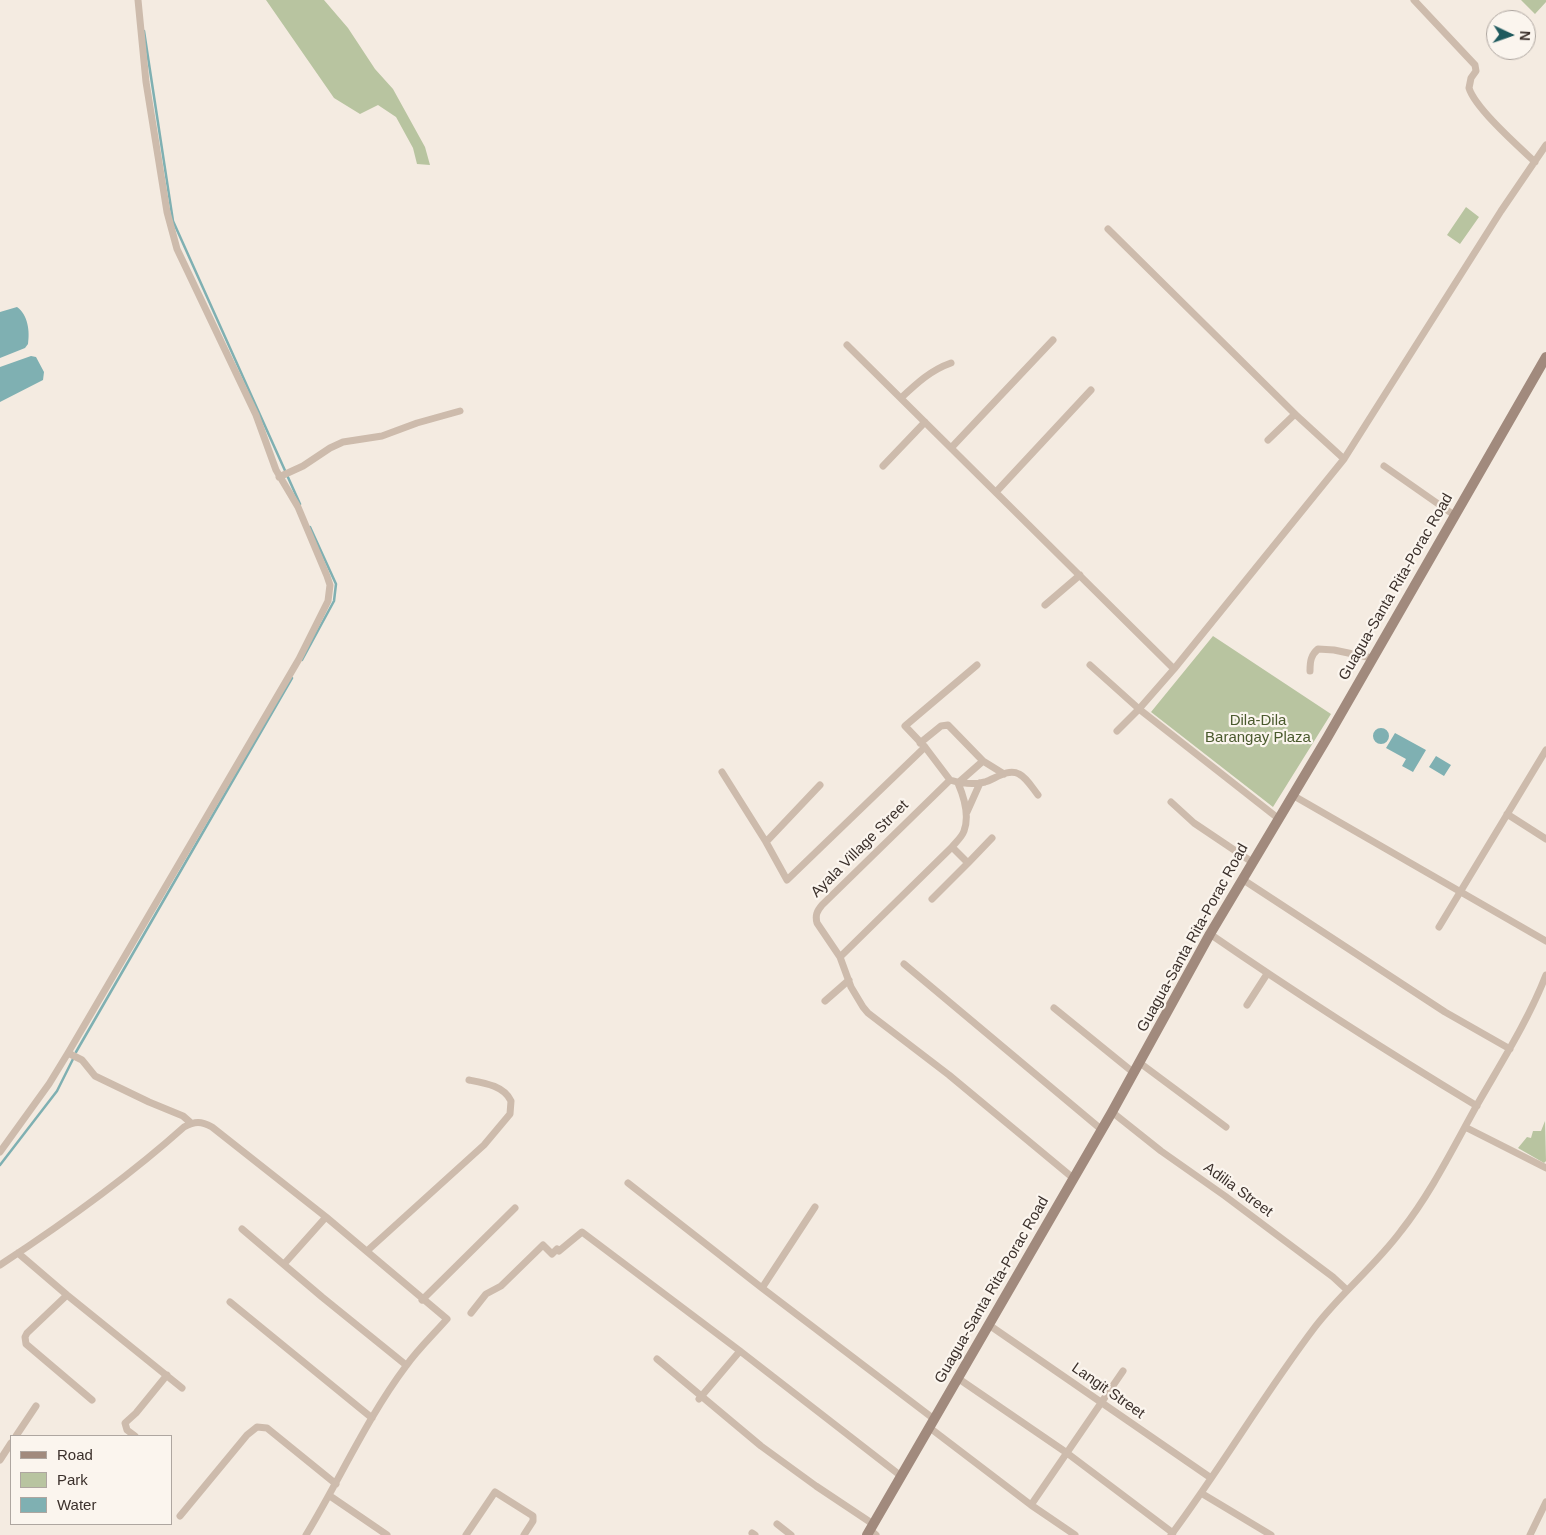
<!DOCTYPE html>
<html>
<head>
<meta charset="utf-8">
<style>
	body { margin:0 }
	#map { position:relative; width:1546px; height:1535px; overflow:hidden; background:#f4ebe1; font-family:Helvetica,sans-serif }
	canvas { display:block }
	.legend { position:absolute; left:10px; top:1435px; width:162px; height:90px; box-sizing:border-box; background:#fbf5ee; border:1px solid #aea6a0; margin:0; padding:6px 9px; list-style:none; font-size:15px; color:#3b302b }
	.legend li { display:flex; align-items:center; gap:10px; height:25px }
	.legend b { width:25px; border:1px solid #aea6a0 }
	.north { position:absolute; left:1486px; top:10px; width:50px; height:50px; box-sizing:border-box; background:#fbf5ee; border:1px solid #aea6a0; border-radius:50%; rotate:93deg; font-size:14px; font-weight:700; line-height:20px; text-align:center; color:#3b302b }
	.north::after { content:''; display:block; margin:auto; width:18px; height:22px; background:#1f5a5e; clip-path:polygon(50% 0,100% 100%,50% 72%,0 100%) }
</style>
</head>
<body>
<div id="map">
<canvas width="1546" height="1535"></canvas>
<ul class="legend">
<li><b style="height:6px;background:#a18a7d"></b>Road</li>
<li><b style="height:14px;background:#b8c4a0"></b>Park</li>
<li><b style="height:14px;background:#7fb0b2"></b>Water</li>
</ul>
<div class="north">N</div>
</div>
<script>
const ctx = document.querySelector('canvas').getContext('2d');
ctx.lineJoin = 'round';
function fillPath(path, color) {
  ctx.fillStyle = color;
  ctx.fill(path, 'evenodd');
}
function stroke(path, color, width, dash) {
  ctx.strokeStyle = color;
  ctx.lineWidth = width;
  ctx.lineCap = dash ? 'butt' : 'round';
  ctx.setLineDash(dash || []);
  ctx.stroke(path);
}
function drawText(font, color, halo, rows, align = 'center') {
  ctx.font = font + ' Helvetica,sans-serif';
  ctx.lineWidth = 4.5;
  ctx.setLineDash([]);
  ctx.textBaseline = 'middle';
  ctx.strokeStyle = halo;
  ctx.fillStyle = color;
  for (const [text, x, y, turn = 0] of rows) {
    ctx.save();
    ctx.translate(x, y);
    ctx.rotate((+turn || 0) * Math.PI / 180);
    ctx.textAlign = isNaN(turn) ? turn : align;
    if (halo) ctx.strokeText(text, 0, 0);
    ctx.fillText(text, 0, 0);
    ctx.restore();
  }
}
const green = new Path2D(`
	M266 0H324L348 28 375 69 393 89 425 147 430 165 417 164 413 148 396 117 378 105 360 114 334 98Z
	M1521 0H1546V2L1535 14Z
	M1466 207 1479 217 1460 244 1447 235Z
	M1213 636 1331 714 1273 807 1151 712Z
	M1545 1121 1546 1161 1544 1163 1518 1148 1527 1137 1531 1138 1533 1131H1541Z`);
const water = new Path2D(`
	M17 307C28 315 30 331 28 344L25 348 0 358V312Z
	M31 356 36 357 44 372 43 380 0 402V367Z
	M1373 736a8 8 0 1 1 16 0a8 8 0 1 1-16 0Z
	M1395 733 1426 750 1413 772 1402 766 1406 759 1386 748Z
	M1436 756 1451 765 1444 776 1429 767Z`);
const stream = new Path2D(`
	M144 31 173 221 300 504
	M302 660 334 601 336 584 310 527
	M76 1052 292 678
	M0 1165 57 1091 73 1059`);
const minor = new Path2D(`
	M1414 0 1475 65 1476 71 1471 78 1469 88C1475 108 1518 146 1535 162
	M1108 229 1295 414 1344 459
	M847 345 1174 669
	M901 398C917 383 931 370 951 363
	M1268 440 1295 414
	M951 448 1053 340
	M883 466 925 422
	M1384 466 1454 515
	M279 477 303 466 330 448 343 442 382 436 417 423 460 411
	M996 492 1091 390
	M1045 605 1080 575
	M1090 665 1139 709 1174 669 1344 459 1501 211 1546 145
	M1310 671C1310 661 1311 655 1318 649L1334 650 1372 658
	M1117 731 1139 709 1279 819
	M920 743 941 726 948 725 983 761 1004 774
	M983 761 958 783C964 797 970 815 964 831 962 837 956 842 952 847L968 863 992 838
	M722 772 766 842 787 880 925 747
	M950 780 925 747 905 726 977 665
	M1038 795C1033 789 1027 778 1019 774 1008 768 995 779 985 782 974 785 960 783 950 780L822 905C817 911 815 915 817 923L840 957 851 987 863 1007 868 1013 949 1075 1073 1178
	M1294 796 1546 941
	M1171 802 1194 823 1252 862
	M967 812 980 783
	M1507 814 1546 839
	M766 842 820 785
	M1242 879 1445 1012 1510 1049
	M932 899 968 863
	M1439 927 1546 750
	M1210 934C1297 994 1386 1051 1477 1106
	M840 957 952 847
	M904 964 1102 1130
	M825 1001 849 980
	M1247 1005 1267 974
	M1054 1008 1134 1073
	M68 1053 82 1060 95 1076 149 1102 183 1116 191 1123
	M1140 1063 1226 1127
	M1112 1112 1161 1151 1225 1196 1333 1277 1347 1290
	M1465 1127 1546 1168
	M0 1152 49 1084 68 1053 299 659 328 601 330 585 327 576 298 507 276 470 256 415 177 249 167 212 146 82 138 0
	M628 1183 762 1288 934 1419
	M242 1229 322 1297 406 1365
	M367 1251 484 1145 510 1114 511 1101C504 1086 485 1083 469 1080
	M18 1253 67 1295 182 1388
	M284 1264 326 1217
	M0 1265C64 1223 127 1178 184 1127 195 1121 201 1121 212 1127L326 1217 447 1319C433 1335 418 1349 406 1366 367 1418 340 1479 306 1535
	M762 1288 815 1207
	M67 1295 27 1333 25 1337 26 1344 92 1400
	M422 1300 515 1208
	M230 1302 372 1418
	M471 1313 486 1294 501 1286 543 1245 552 1254 557 1249 559 1251 582 1232 740 1351 901 1476
	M989 1325 1211 1478
	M657 1359 761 1446 816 1486 873 1524
	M959 1379 1067 1453 1173 1533
	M699 1399 740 1351
	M930 1428 1031 1505 1075 1535
	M16 1436 36 1406
	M135 1436 127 1430 125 1423 136 1413 167 1375
	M0 1460 11 1443
	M1201 1493 1271 1535
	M330 1496 387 1535
	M1031 1505 1123 1371
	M180 1516 247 1435 257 1427 267 1428 336 1484
	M777 1524 791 1535
	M870 1530 876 1535
	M752 1533 755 1535
	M466 1535 495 1492 533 1516V1521L524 1535
	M1171 1535C1222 1467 1264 1394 1315 1327 1341 1293 1375 1266 1401 1231 1431 1193 1453 1148 1477 1105 1501 1063 1528 1021 1546 975
	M1530 1535 1546 1502`);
const secondary = new Path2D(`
	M867 1535 1112 1112 1210 934 1327 738 1546 357`);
const streetNames = [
	["Guagua-Santa Rita-Porac Road",1396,587,-60],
	["Ayala Village Street",860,849,-45],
	["Guagua-Santa Rita-Porac Road",1193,938,-61],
	["Adilia Street",1238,1190,36],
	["Guagua-Santa Rita-Porac Road",992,1290,-60],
	["Langit Street",1108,1391,35]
];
const parkNames = [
	["Dila-Dila",1258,721],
	["Barangay Plaza",1258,738]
];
fillPath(green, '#b8c4a0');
fillPath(water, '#7fb0b2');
stroke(stream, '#7fb0b2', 2.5);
stroke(minor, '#cdbbac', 7);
stroke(secondary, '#a18a7d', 10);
drawText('15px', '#3b302b', '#fbf5ee', streetNames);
drawText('15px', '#4a5a2e', '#fbf5ee', parkNames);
</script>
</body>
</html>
